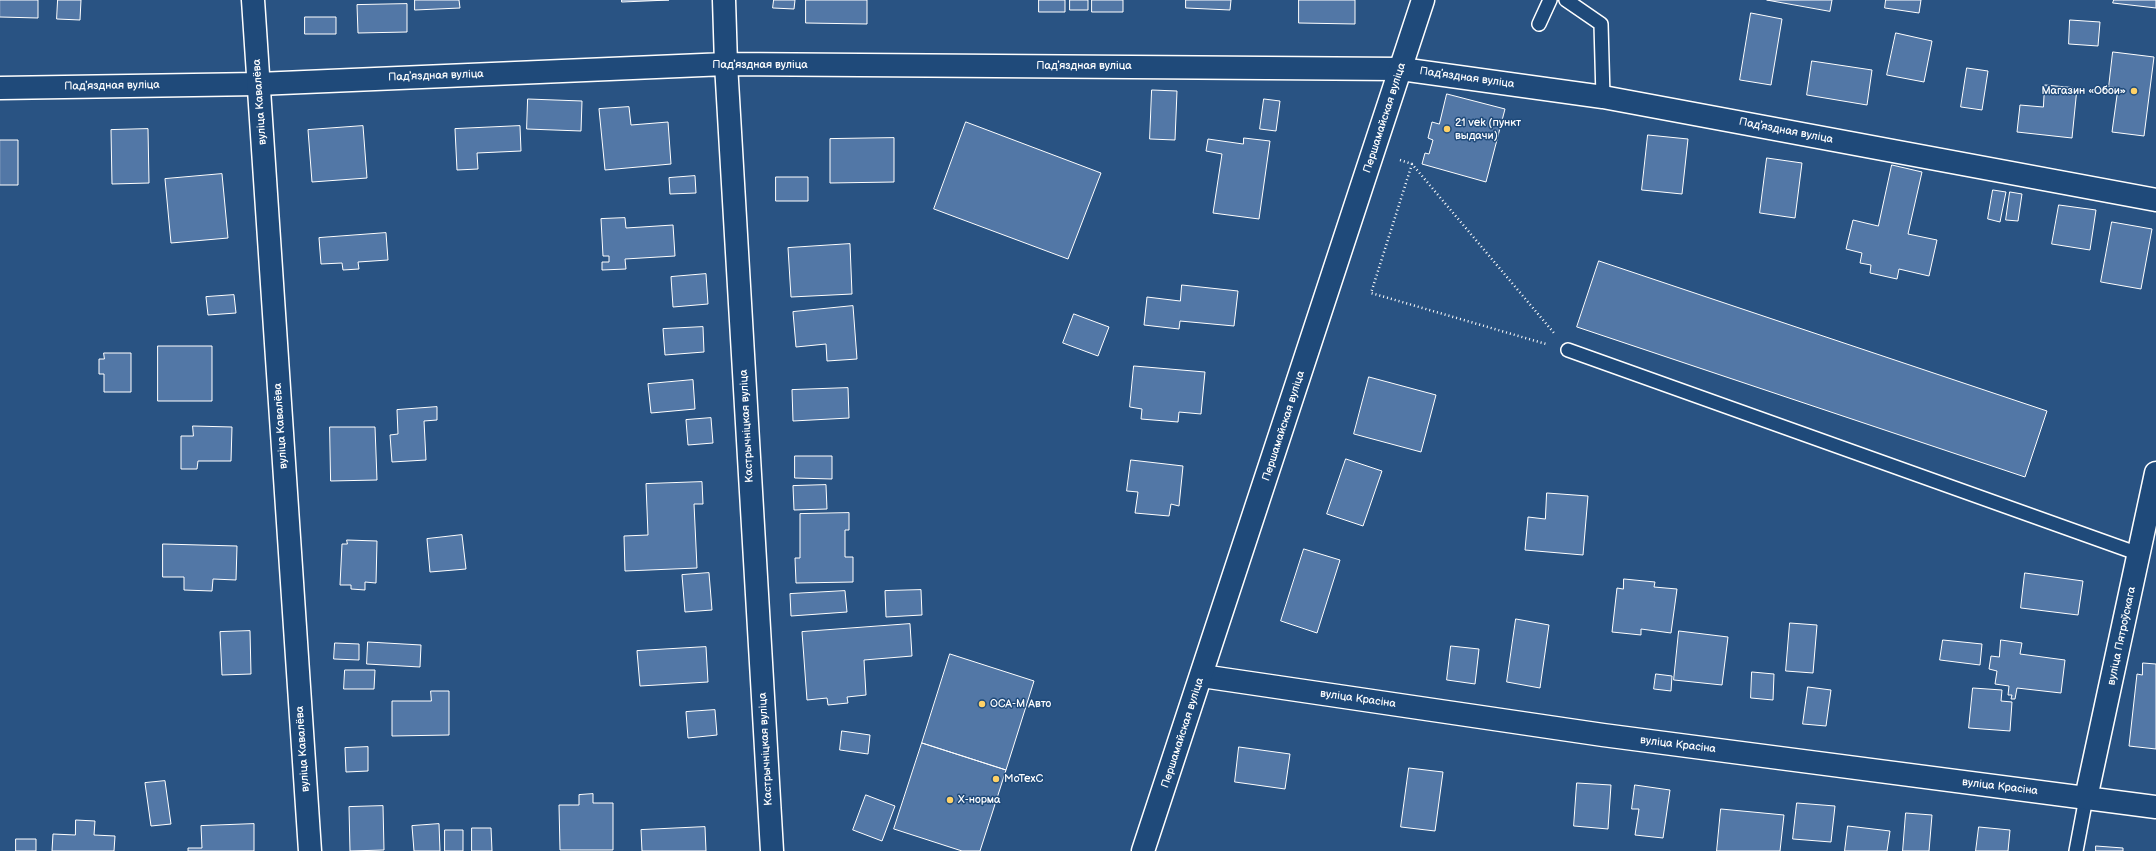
<!DOCTYPE html>
<html>
<head>
<meta charset="utf-8">
<style>
	body { margin:0 }
	canvas { display:block; background:#295383 }
</style>
</head>
<body>
<canvas width="2156" height="851"></canvas>
<script>
const ctx = document.querySelector('canvas').getContext('2d');
ctx.lineJoin = 'round';
function fillPath(path, color) {
  ctx.fillStyle = color;
  ctx.fill(path, 'evenodd');
}
function stroke(path, color, width, dash) {
  ctx.strokeStyle = color;
  ctx.lineWidth = width;
  ctx.lineCap = dash ? 'butt' : 'round';
  ctx.setLineDash(dash || []);
  ctx.stroke(path);
}
function drawText(font, color, halo, rows, align = 'center') {
  ctx.font = font + ' "Balsamiq Sans",sans-serif';
  ctx.lineWidth = 3;
  ctx.setLineDash([]);
  ctx.textBaseline = 'middle';
  ctx.strokeStyle = halo;
  ctx.fillStyle = color;
  for (const [text, x, y, turn = 0] of rows) {
    ctx.save();
    ctx.translate(x, y);
    ctx.rotate((+turn || 0) * Math.PI / 180);
    ctx.textAlign = isNaN(turn) ? turn : align;
    if (halo) ctx.strokeText(text, 0, 0);
    ctx.fillText(text, 0, 0);
    ctx.restore();
  }
}
const building = new Path2D(`
	M0 0H38V18L0 17Z
	M58 0H81L80 20 57 19Z
	M415 0H459L460 8 415 10Z
	M622 0H669L622 2Z
	M774 0H795L794 9 773 8Z
	M806 0H867V24L806 23Z
	M1039 0H1065V12H1039Z
	M1070 0H1088V10H1070Z
	M1092 0H1123V12H1092Z
	M1186 0H1231L1230 10 1186 8Z
	M1299 0H1355V24L1299 23Z
	M1767 0H1832L1830 11Z
	M1886 0H1921L1919 13 1885 8Z
	M2114 0H2156V8L2113 3Z
	M407 4V32L358 33 357 5Z
	M1751 13 1782 19 1771 85 1740 80Z
	M305 17H336V34H305Z
	M2070 20 2100 22 2098 46 2069 44Z
	M1896 33 1932 41 1924 82 1887 75Z
	M2113 52 2154 57 2144 136 2112 132 2118 88 2109 87Z
	M1812 61 1872 70 1867 105 1807 95Z
	M1967 68 1988 71 1982 110 1961 107Z
	M2045 85 2077 88 2072 138 2017 132 2020 105 2043 107Z
	M1152 90 1177 91 1175 140 1150 139Z
	M1447 94 1505 109 1486 182 1422 164 1425 153 1429 154 1433 140 1428 138 1432 122 1439 124Z
	M528 99 582 101 581 131 527 129Z
	M1264 99 1280 101 1276 131 1260 129Z
	M629 107 631 125 668 122 671 164 605 170 599 109Z
	M966 122 1101 173 1068 259 934 209Z
	M363 126 367 178 312 182 308 130Z
	M520 126 521 151 477 153 478 169 457 170 455 129Z
	M148 129 149 183 112 184 111 130Z
	M1648 135 1688 139 1682 194 1642 190Z
	M894 138V182L830 183V139Z
	M1244 138 1270 141 1259 219 1213 213 1222 154 1206 151 1208 139 1243 144Z
	M0 140H18V185H0Z
	M1767 158 1802 163 1795 218 1760 213Z
	M1892 165 1922 172 1908 234 1937 240 1929 276 1899 269 1897 279 1870 273 1871 265 1860 263 1862 253 1846 249 1853 220 1878 226Z
	M222 174 228 238 171 243 165 179Z
	M695 176 696 193 670 194 669 178Z
	M776 177H808V201H776Z
	M1993 190 2006 192 2000 222 1988 219Z
	M2010 192 2022 194 2018 221 2006 220Z
	M2059 205 2096 210 2090 250 2052 244Z
	M625 218 626 228 673 225 675 256 625 259 626 269 602 270V262H609V256H603L601 219Z
	M2112 222 2152 229 2141 289 2101 282Z
	M386 233 388 260 358 262 359 269 343 270 342 263 321 264 319 238Z
	M850 244 852 294 791 297 788 248Z
	M1599 261 2047 411 2025 477 1577 327Z
	M706 274 708 304 673 307 671 277Z
	M1182 285 1238 291 1234 326 1180 321 1179 329 1144 325 1147 297 1180 301Z
	M234 295 236 313 208 315 206 297Z
	M853 306 857 359 827 361 826 344 796 347 793 312Z
	M1074 314 1109 327 1098 356 1063 343Z
	M703 327 704 352 665 355 663 329Z
	M158 346H212V401H158Z
	M104 353H131V392H104V374H99V359H104Z
	M1134 366 1205 372 1201 414 1179 412 1178 422 1141 419 1142 409 1130 407Z
	M1369 377 1436 395 1421 452 1354 434Z
	M693 380 695 409 651 413 648 384Z
	M848 388 849 418 793 421 792 390Z
	M437 407V420L424 421 426 460 392 462 390 435 398 434 397 410Z
	M711 418 713 443 688 445 686 420Z
	M193 426 232 427 231 461H198L197 469H181V436H193Z
	M330 427H375L377 480 331 481Z
	M795 456H832V479L795 478Z
	M1346 459 1382 471 1363 526 1327 514Z
	M1131 460 1183 466 1179 506 1171 504 1169 516 1135 513 1138 492 1127 491Z
	M702 482 703 504H694L697 568 625 571 624 536 648 535 646 484Z
	M826 485 827 509 794 510 793 486Z
	M1547 493 1588 496 1583 555 1525 550 1528 517 1545 519Z
	M849 513V530H845V557H853V582L796 583 795 558H800V514Z
	M462 535 466 569 430 572 427 539Z
	M347 540 377 541 376 583 365 582V590L351 589V585H340L342 544H347Z
	M163 544 237 546 236 580 213 579 212 591 184 590V577H163Z
	M1304 549 1340 560 1317 633 1281 621Z
	M709 573 712 610 685 612 682 575Z
	M2025 573 2083 581 2078 615 2021 608Z
	M1624 579 1655 582 1654 587 1677 589 1671 633 1641 629V635L1612 632 1617 588 1623 589Z
	M921 590 922 615 886 617 885 591Z
	M845 591 847 612 791 616 790 594Z
	M1516 619 1549 625 1540 688 1507 682Z
	M1790 623 1817 625 1813 673 1786 671Z
	M910 624 912 656 864 660 866 695 847 697 848 703 828 705 827 698 807 700 802 632Z
	M250 631 251 674 222 675 220 632Z
	M1679 631 1728 637 1722 685 1674 680Z
	M1943 640 1982 644 1980 665 1940 660Z
	M2001 640 2022 643 2020 654 2065 660 2061 693 2017 688 2015 699H2011L2012 695H2008L2009 686 1995 684 1997 671 1989 669 1991 656 1999 657Z
	M368 642 421 645 420 667 367 664Z
	M335 643 359 644V660L334 659Z
	M1451 646 1479 649 1475 684 1447 680Z
	M706 647 708 682 640 686 637 651Z
	M950 654 1034 681 1006 770 922 743Z
	M2143 663 2156 664V749L2129 746 2137 674 2142 675Z
	M345 670H375L374 689H344Z
	M1752 672 1774 674 1773 700 1751 698Z
	M1656 674 1672 676 1671 691 1654 689Z
	M1808 687 1831 690 1826 726 1803 724Z
	M1973 688 2002 690 2001 701 2012 702 2010 731 1969 728Z
	M431 691H449V735L392 736V701H431Z
	M715 710 717 735 688 738 686 712Z
	M842 731 870 735 868 754 840 750Z
	M922 743 1006 770 980 851H962L894 829Z
	M368 747V771L346 772 345 748Z
	M1239 747 1290 754 1285 789 1235 782Z
	M1409 768 1443 772 1435 831 1401 827Z
	M165 781 171 824 151 826 145 783Z
	M1577 783 1611 785 1608 829 1574 826Z
	M1635 785 1670 790 1663 838 1635 835 1639 809H1632Z
	M593 794V803H613V850H560L559 805H579V795Z
	M866 795 895 806 882 841 853 830Z
	M1797 803 1835 806 1831 842 1793 839Z
	M383 806 384 850 350 851 349 807Z
	M1721 809 1784 815 1780 851H1717Z
	M1906 813 1932 815 1929 851H1903Z
	M76 820 95 821 94 835 115 836 114 851H52L53 834 75 835Z
	M254 824V851H188V848H202L201 826Z
	M439 824 440 851H414L412 826Z
	M1848 826 1890 831 1887 851H1845Z
	M705 827 706 851H642L641 830Z
	M1979 827 2010 830 2008 851H1976Z
	M472 828H491L492 851H472Z
	M445 830H463V851H445Z
	M16 839H36V851H16Z
	M2096 846 2123 848V851H2096Z`);
const path = new Path2D(`
	M1400 160 1412 164 1554 333
	M1412 164 1371 293 1546 344`);
const service = new Path2D(`
	M1566 0 1601 24 1603 97
	M1539 24 1550 0
	M1568 350 2139 554
	M2076 851 2086 798`);
const minor = new Path2D(`
	M724 0 726 64 772 851
	M0 88 258 84 726 64 1401 69 1603 97 2156 200
	M1202 676 1603 735 2156 807
	M2086 798 2156 473`);
const tertiary = new Path2D(`
	M253 0 310 851`);
const secondary = new Path2D(`
	M1143 851 1423 0`);
const markers = [
	[2134,91,4,"#ffd166"],
	[1447,129,4,"#ffd166"],
	[982,704,4,"#ffd166"],
	[996,779,4,"#ffd166"],
	[950,800,4,"#ffd166"]
];
const streetNames = [
	["Падʼяздная вуліца",760,65],
	["Падʼяздная вуліца",1084,66],
	["Падʼяздная вуліца",436,76,-2],
	["Падʼяздная вуліца",1467,78,8],
	["Падʼяздная вуліца",112,86,-1],
	["вуліца Кавалёва",260,102,-94],
	["Першамайская вуліца",1385,118,-72],
	["Падʼяздная вуліца",1786,131,11],
	["вуліца Кавалёва",281,426,-94],
	["Кастрычніцкая вуліца",747,426,-93],
	["Першамайская вуліца",1284,426,-72],
	["вуліца Пятроўскага",2122,636,-78],
	["вуліца Красіна",1358,699,8],
	["Першамайская вуліца",1183,733,-72],
	["вуліца Красіна",1678,745,7],
	["вуліца Кавалёва",303,749,-94],
	["Кастрычніцкая вуліца",766,749,-93],
	["вуліца Красіна",2000,787,7]
];
const poiNames = [
	["Магазин «Обои»",2126,91,"right"],
	["21 vek (пункт",1455,123],
	["выдачи)",1455,136],
	["ОСА-М Авто",990,704],
	["MoTexC",1004,779],
	["Х-норма",958,800]
];
fillPath(building, '#5277a6');
stroke(building, '#fff', 1);
stroke(service, '#fff', 16);
stroke(minor, '#fff', 25);
stroke(tertiary, '#fff', 25);
stroke(secondary, '#fff', 25);
stroke(path, '#fff', 2.5, [1, 3]);
stroke(service, '#1f4a7a', 13);
stroke(minor, '#1f4a7a', 22);
stroke(tertiary, '#1f4a7a', 22);
stroke(secondary, '#1f4a7a', 22);
for (const [x, y, r, color] of markers) {
  const dot = new Path2D();
  dot.arc(x, y, r, 0, 2 * Math.PI);
  ctx.fillStyle = color;
  ctx.fill(dot);
  stroke(dot, '#1f4a7a', 1.5);
}
drawText('11px', '#fff', '#1f4a7a', streetNames);
drawText('11px', '#fff', '#1f4a7a', poiNames, 'left');
</script>
</body>
</html>
